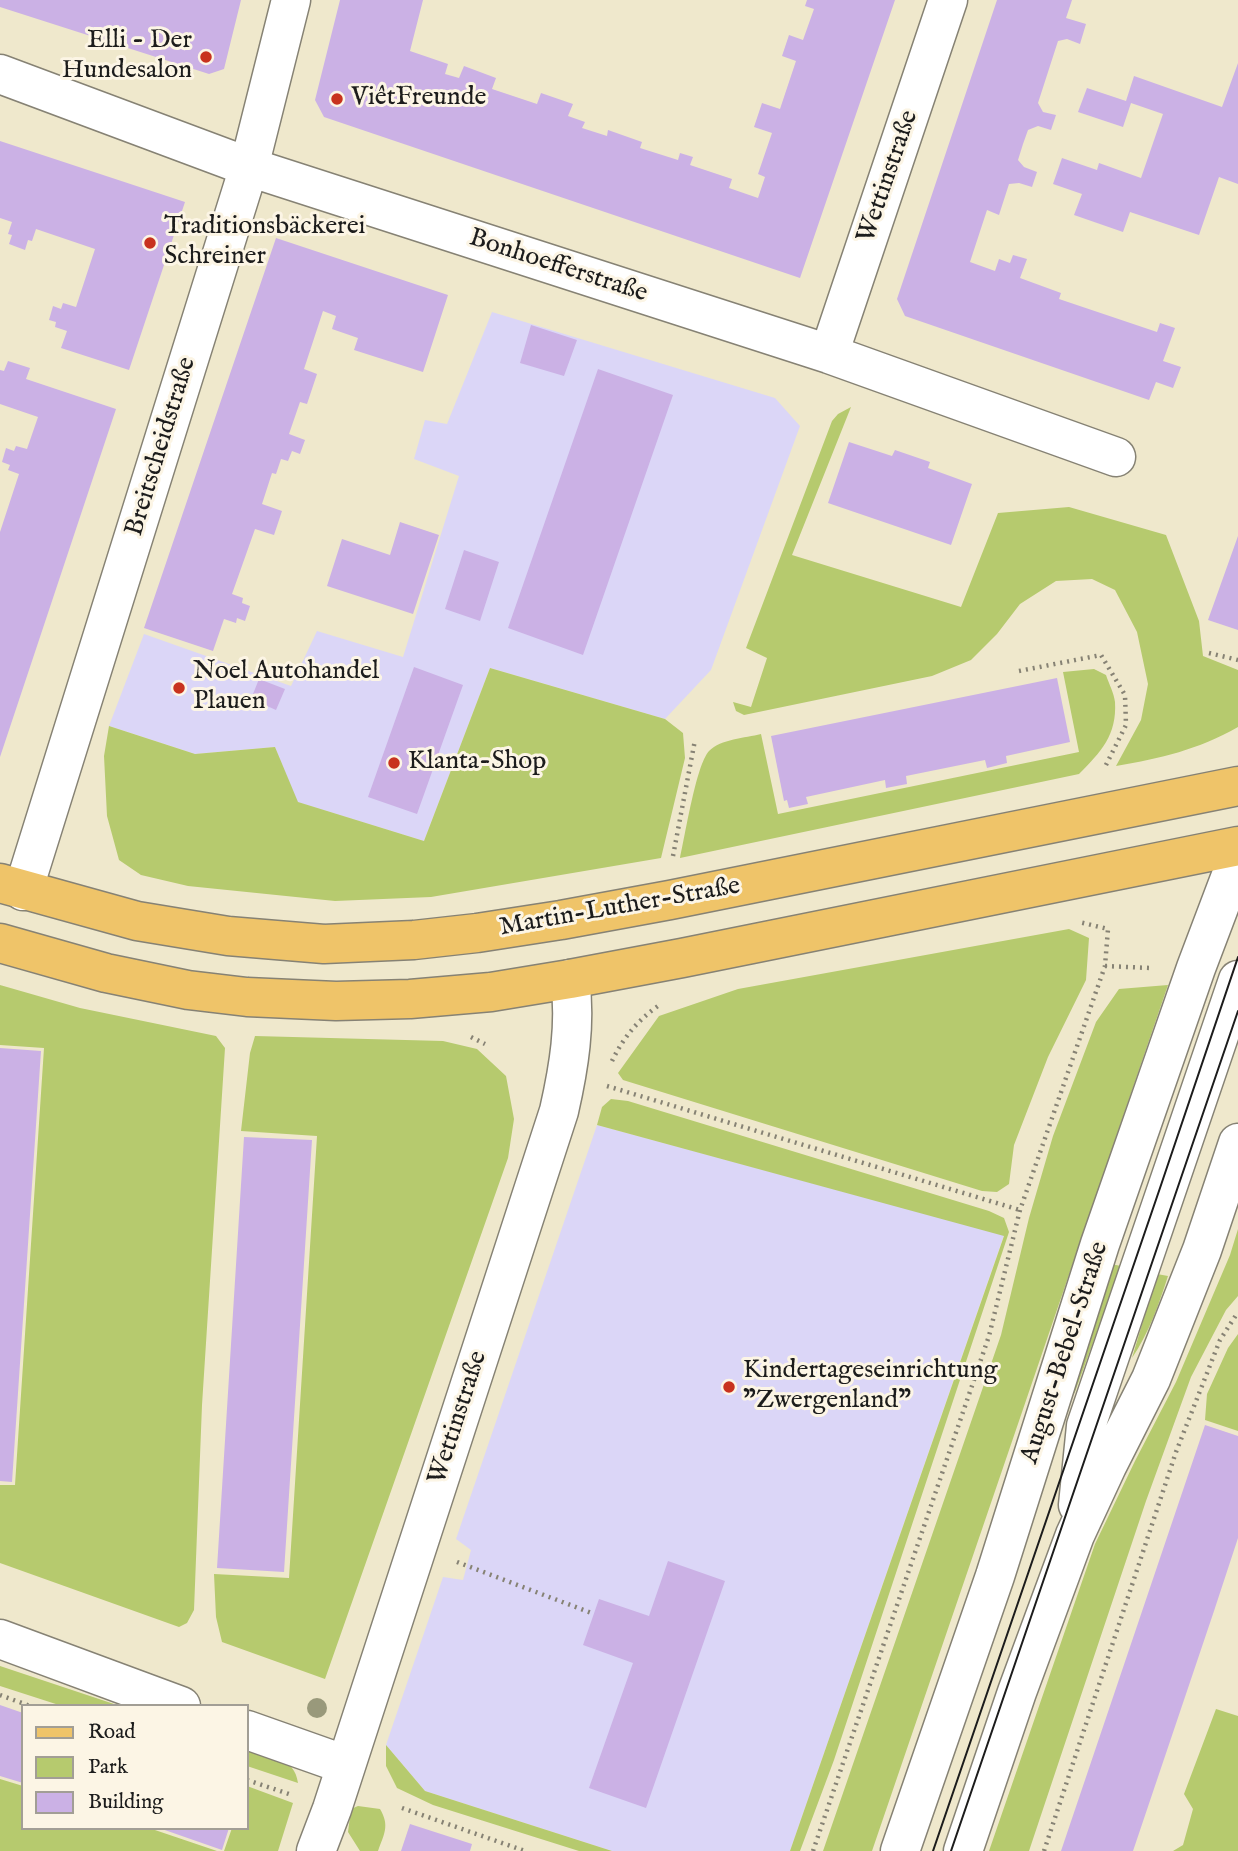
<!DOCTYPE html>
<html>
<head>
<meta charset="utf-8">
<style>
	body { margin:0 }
	#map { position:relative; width:1238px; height:1851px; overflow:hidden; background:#efe8cc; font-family:"IM FELL English",serif }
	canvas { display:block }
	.legend { position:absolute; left:21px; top:1704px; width:228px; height:126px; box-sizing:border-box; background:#fcf5e5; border:2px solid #a29e95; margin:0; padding:9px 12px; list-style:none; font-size:21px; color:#1c1c1c }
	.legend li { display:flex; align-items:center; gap:14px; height:35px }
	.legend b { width:35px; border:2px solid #a29e95 }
</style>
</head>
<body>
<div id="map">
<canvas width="1238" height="1851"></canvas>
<ul class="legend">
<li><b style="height:9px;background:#efc469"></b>Road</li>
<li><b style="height:19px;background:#b6ca6e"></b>Park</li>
<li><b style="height:19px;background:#cbb1e5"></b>Building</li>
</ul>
</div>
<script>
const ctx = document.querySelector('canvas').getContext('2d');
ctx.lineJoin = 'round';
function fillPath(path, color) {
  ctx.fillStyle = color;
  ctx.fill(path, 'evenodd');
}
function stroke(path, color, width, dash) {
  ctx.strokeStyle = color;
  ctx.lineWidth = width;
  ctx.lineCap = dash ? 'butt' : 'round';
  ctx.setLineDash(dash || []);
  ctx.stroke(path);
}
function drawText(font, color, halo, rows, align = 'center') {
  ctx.font = font + ' "IM FELL English",serif';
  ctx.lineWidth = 6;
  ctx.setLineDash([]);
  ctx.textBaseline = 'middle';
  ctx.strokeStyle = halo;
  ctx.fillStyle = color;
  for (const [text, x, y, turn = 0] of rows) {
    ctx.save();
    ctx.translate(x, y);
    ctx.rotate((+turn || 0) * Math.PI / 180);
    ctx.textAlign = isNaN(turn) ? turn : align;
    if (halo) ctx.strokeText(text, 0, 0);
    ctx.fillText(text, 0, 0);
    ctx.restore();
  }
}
const built = new Path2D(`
	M492 312 775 398 800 426 711 670 665 719 490 668 424 841 297 802 275 747 195 754 109 726 144 634 291 686 317 631 403 657 459 476 414 459 425 420 447 424Z
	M597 1125 1004 1235 790 1851H612L425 1791 386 1745 443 1577 463 1580 471 1550 456 1539Z`);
const green = new Path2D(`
	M851 407 792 555 961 607 998 513 1069 507 1166 535 1199 621 1203 656 1238 670V727C1197 750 1162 758 1116 766L1141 720 1148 684 1137 632 1115 590 1092 579 1056 581 1020 604 997 634 971 660 932 676 744 715 736 711 733 702 751 707 767 658 746 648 832 421 838 414Z
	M490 668 665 719 683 733 685 758 661 858 431 897 335 901 188 886 141 875 119 860 107 816 104 756 109 726 195 754 275 747 298 802 424 841Z
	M1094 669 1106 675C1109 684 1114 693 1115 702 1117 735 1101 752 1079 774L680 858C685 837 696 765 709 751 721 739 745 738 761 734L778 814 1079 752 1063 672Z
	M1069 929 1089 938 1086 980 1048 1057 1014 1145 1009 1184 997 1192 982 1191 623 1080 618 1073 659 1016 738 989Z
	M0 985 80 1008 216 1036 225 1048 202 1405 194 1610 187 1623 179 1627 0 1563V1485H15L44 1048 0 1045Z
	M1168 985 872 1851H823L1001 1335 1029 1218 1053 1136 1096 1022 1119 989Z
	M255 1036 443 1041 477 1049 506 1076 514 1119 508 1158 325 1679 222 1642 216 1617 214 1574 289 1578 317 1136 241 1131 250 1053Z
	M611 1099 628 1101 989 1211 1004 1218 1009 1232 834 1760 800 1851H790L1004 1236 597 1125 602 1107Z
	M1238 1229V1296L1226 1310 1191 1377 1146 1501 1029 1851H989L1095 1544 1135 1461 1176 1382 1230 1255Z
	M1106 1263 1121 1266 1075 1392 1069 1401Z
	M1157 1274 1168 1276C1159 1304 1149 1333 1132 1358Z
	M1238 1334V1431L1205 1420 1207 1394 1228 1348Z
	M0 1666 120 1706H62L0 1686Z
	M1216 1709 1238 1716V1851H1173L1183 1845 1193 1809 1184 1794Z
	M386 1745 425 1791 612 1851H579L433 1805 397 1788 386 1766Z
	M247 1748C268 1755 295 1757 298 1783L247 1766Z
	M0 1779 23 1786V1828H149L217 1851H0Z
	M247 1786 293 1803 278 1851H224L232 1828H247Z
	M358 1806 380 1809C390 1826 384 1834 378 1851H360L348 1832 351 1809Z`);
const building = new Path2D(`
	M0 0H241L224 69 209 74 0 7Z
	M340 0H423L410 51 448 64 445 74 459 78 464 66 496 78 492 89 537 104 541 93 573 104 568 116 585 122 582 128 607 136 608 130 642 142 640 148 678 160 680 153 693 157 690 165 732 179 729 188 758 198 765 177 758 174 772 133 754 127 762 103 780 109 796 61 782 56 789 35 803 40 814 9 805 6 807 0H895L800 278 324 117 315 100Z
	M997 0H1072L1066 18 1086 24 1080 44 1067 39 1058 41 1038 103 1043 112 1056 115 1051 130 1038 126 1028 130 1023 144 1018 160 1024 167 1037 172 1032 187 1019 183 1009 184 999 215 987 210 970 262 995 271 999 259 1010 263 1013 255 1027 259 1020 278 1061 293 1059 299 1157 332 1160 323 1175 328 1163 361 1181 367 1173 388 1156 382 1149 400 905 316 897 299Z
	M1238 63V184L1219 177 1199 235 1130 212 1123 232 1074 215 1082 194 1053 184 1062 158 1097 170 1099 163 1141 178 1163 114 1131 103 1123 127 1078 112 1087 88 1126 101 1134 76 1222 107Z
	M0 141 185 202 129 370 61 348 67 331 55 327 56 322 49 320 53 306 61 309 63 303 76 307 95 249 36 229 32 241 28 240 25 250 9 244 12 235 8 234 12 222 0 218Z
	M276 238 448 295 423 372 354 350 358 338 332 329 336 316 323 311 304 369 317 374 307 404 300 402 289 434 305 440 300 454 292 451 288 461 281 459 276 474 272 473 262 504 282 511 274 535 255 529 232 594 243 598 242 603 250 606 245 621 237 618 236 623 224 619 213 651 144 628Z
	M531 325 577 340 564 376 520 363Z
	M8 361 30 368 26 379 116 409 0 757V532L19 474 8 470 10 465 2 462 6 448 14 451 16 446 27 449 38 417 0 404V370L4 371Z
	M598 369 673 395 583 655 508 628Z
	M849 442 892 456 895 450 930 462 928 468 972 484 951 545 828 503Z
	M400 522 439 535 413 614 327 586 342 539 390 555Z
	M1238 536V630L1208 620Z
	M464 550 499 562 480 621 445 609Z
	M414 667 463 685 417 814 368 797Z
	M1057 678 1070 742 1006 756 1007 763 987 768 985 760 906 776 907 784 886 788 885 780 806 797 808 804 789 808 787 800 784 801 771 736Z
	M259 679 285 689 276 710 251 699Z
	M0 1048 41 1051 12 1482 0 1481Z
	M244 1137 312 1140 284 1572 217 1568Z
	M1205 1425 1238 1436V1538L1214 1611 1133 1851H1061Z
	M668 1561 725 1581 646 1808 589 1788 633 1663 583 1645 599 1599 649 1616Z
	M0 1705 23 1713V1783L0 1776Z
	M410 1824 472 1844 470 1851H401Z
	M159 1828H229L222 1850Z`);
const path = new Path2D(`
	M1209 653 1238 660
	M1019 671 1101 655 1125 695 1126 725 1104 769
	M673 856 695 740
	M1105 966 1150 968
	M471 1037 485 1044
	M612 1061C623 1038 637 1021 658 1006
	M607 1086 1020 1210
	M457 1562 594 1614
	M0 1695 30 1706
	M247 1780 292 1795
	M402 1808 525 1851
	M813 1851 989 1336 1020 1210 1105 966 1108 929 1079 922
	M1044 1851 1176 1452 1220 1340 1238 1312`);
const minor = new Path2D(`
	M0 74 249 167 829 354 1116 457
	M829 354 948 0
	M23 891 249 167 291 0
	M1078 1505 1086 1426 1238 980
	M0 1639 181 1706
	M247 1730 346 1765
	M316 1851 332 1809 559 1111C569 1067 576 1024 570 979
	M900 1851 995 1576 1100 1244 1196 968 1238 857
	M963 1851 1017 1692 1075 1535 1107 1466 1151 1379 1202 1250 1238 1143`);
const major = new Path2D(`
	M0 883 137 921 228 936 324 944 414 940 477 933 561 920 670 900 1238 786
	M0 943 106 973 188 990 247 997 336 1001 410 999 491 992 570 979 682 958 1238 846`);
const tram = new Path2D(`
	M933 1851 1160 1188 1238 957
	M951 1851 1238 1011`);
const trees = [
	[317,1708]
];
const markers = [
	[206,57,7,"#c8321e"],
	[337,99,7,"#c8321e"],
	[150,243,7,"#c8321e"],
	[179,688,7,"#c8321e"],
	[394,763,7,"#c8321e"],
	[729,1387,7,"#c8321e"]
];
const poiNames = [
	["Elli - Der",192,42,"right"],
	["Hundesalon",192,72,"right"],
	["ViêtFreunde",351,99],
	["Traditionsbäckerei",164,228],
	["Schreiner",164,258],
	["Noel Autohandel",193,673],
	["Plauen",193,703],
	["Klanta-Shop",408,763],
	["Kindertageseinrichtung",743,1372],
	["\"Zwergenland\"",743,1402]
];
const streetNames = [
	["Wettinstraße",889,177,-71],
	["Bonhoefferstraße",558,267,18],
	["Breitscheidstraße",162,447,-73],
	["Martin-Luther-Straße",620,908,-10],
	["August-Bebel-Straße",1066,1353,-72],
	["Wettinstraße",459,1418,-72]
];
fillPath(built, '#dbd6f7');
fillPath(green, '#b6ca6e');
fillPath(building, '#cbb1e5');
stroke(minor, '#868274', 41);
stroke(major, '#868274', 41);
stroke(path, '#868274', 4.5, [2, 5]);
stroke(minor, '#fff', 38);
stroke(major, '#efc469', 38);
stroke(tram, '#1c1c1c', 2);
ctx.fillStyle = '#99997b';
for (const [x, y] of trees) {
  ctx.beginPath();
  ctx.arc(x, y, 10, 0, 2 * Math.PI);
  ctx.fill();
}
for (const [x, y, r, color] of markers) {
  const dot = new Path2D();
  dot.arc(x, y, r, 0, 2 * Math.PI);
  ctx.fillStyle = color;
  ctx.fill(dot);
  stroke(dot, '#fcf5e5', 2.5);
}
drawText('26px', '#1c1c1c', '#fcf5e5', poiNames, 'left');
drawText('26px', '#1c1c1c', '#fcf5e5', streetNames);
</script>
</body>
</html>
